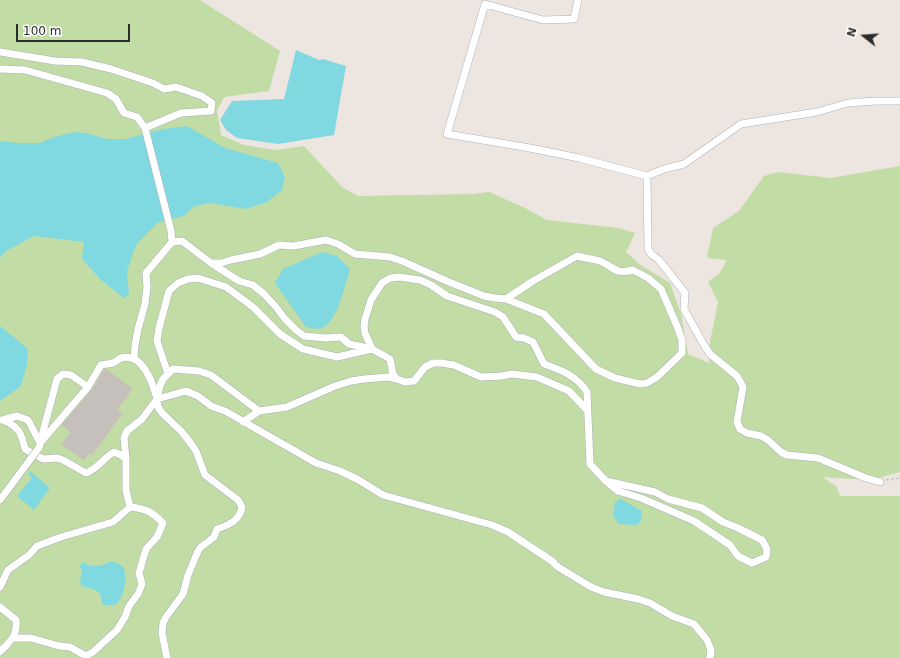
<!DOCTYPE html>
<html>
<head>
<meta charset="utf-8">
<style>
	body { margin:0 }
	#map { position:relative; width:900px; height:658px; overflow:hidden; background:#ece5e0; font-family:"DejaVu Sans",sans-serif }
	canvas { display:block }
	.north { position:absolute; left:844px; top:16px; width:40px; height:40px; -webkit-text-stroke:3px #fff; paint-order:stroke; rotate:287deg; font-size:11px; font-weight:700; line-height:16px; text-align:center; color:#2c2c2c }
	.north::after { content:''; display:block; margin:auto; width:14px; height:18px; background:#2c2c2c; clip-path:polygon(50% 0,100% 100%,50% 72%,0 100%) }
	.scale { position:absolute; left:16px; top:24px; width:114px; height:18px; box-sizing:border-box; border:2px solid #2c2c2c; border-top:0; padding-left:5px; font-size:12px; line-height:14px; white-space:nowrap; color:#2c2c2c; -webkit-text-stroke:3px #fff; paint-order:stroke }
</style>
</head>
<body>
<div id="map">
<canvas width="900" height="658"></canvas>
<div class="north">N</div>
<div class="scale">100 m</div>
</div>
<script>
const ctx = document.querySelector('canvas').getContext('2d');
ctx.lineJoin = 'round';
function fillPath(path, color) {
  ctx.fillStyle = color;
  ctx.fill(path, 'evenodd');
}
function stroke(path, color, width, dash) {
  ctx.strokeStyle = color;
  ctx.lineWidth = width;
  ctx.lineCap = dash ? 'butt' : 'round';
  ctx.setLineDash(dash || []);
  ctx.stroke(path);
}
const green = new Path2D(`
	M0 0H200L280 51 269 91 224 97 217 111 221 135 244 145 275 150 304 146 343 188 358 196 473 194 489 192 525 208 547 220 618 228 635 233 626 252 639 264 670 283 681 314 688 354 709 363 708 352 718 302 708 282 719 274 727 260 707 258 713 228 739 211 764 176 778 172 831 178 900 166V472L870 480 822 477 836 486 840 496H900V658H0Z`);
const water = new Path2D(`
	M296 50 319 60 323 59 346 66 334 135 278 144 237 138 226 130 220 120 232 101 284 99Z
	M187 126 225 148 278 163 285 177 282 190 267 202 246 209 210 203 195 206 184 216 157 223 136 245 127 271 129 294 124 298 101 280 82 259 84 242 34 236 6 251 0 257V141L16 143H40L54 137 74 132 86 133 107 139H125L163 129Z
	M322 252 337 256 350 269C345 284 338 321 322 328 318 330 311 328 306 327L275 283 283 269Z
	M0 326 28 349 27 364 21 386 0 401Z
	M30 471 50 488 34 510 17 496 32 478 28 474Z
	M621 499 642 511 641 521 636 525 619 524 613 515 615 502Z
	M112 561C115 563 120 564 123 567 128 575 124 598 117 603 113 607 106 605 102 604 101 587 95 591 82 586L80 581 82 570 79 566 83 562C93 569 101 566 112 561Z`);
const building = new Path2D(`
	M105 369 132 389 117 409 122 413 92 455 89 453 84 460 62 444 71 432 62 425 92 390Z`);
const path = new Path2D(`
	M886 480 900 478`);
const minor = new Path2D(`
	M578 0 574 19 543 20 485 4 447 134 530 148 579 158 647 176 664 169 684 164 741 124 817 112 848 103 876 101H900
	M0 52 55 61 82 62 111 69 153 83 164 89 176 87 202 96 212 103 211 111 181 113 145 128
	M0 69 25 70 107 93 116 99 124 113 137 117 145 128 171 231 172 242 146 273 147 287 145 304 138 329 135 346 134 359
	M647 176 648 249 651 254 659 260 685 293 684 309 704 345 710 354 737 376 741 383 743 387 742 393 737 422 740 429 747 433 761 436 768 440 781 452 787 455 818 458 866 478 880 482
	M172 242 182 241 211 263H221L231 260 260 254 279 245 293 246 326 240 338 244 355 254 390 257 402 261 449 282 484 296 495 298 506 299 533 281 577 256C585 258 592 259 600 261 615 267 614 275 633 270L648 278 661 289 677 326 682 340V353L657 377 647 383 640 384 615 378 596 369 544 314 506 299
	M211 263 239 281 253 285 264 294 276 307 285 319 296 330 304 336 326 338 341 337 349 344 368 348
	M168 374 157 341 159 328 169 291 178 283 188 279 198 278 226 287 253 307 280 334 303 349 337 357 372 349
	M397 379 393 374 390 359 372 349 365 333 364 327 365 319 371 300 382 283 390 278 399 277 420 280 431 285 447 296 495 312 503 317 516 337 524 338 533 342 544 364C561 370 577 376 587 392L590 464 606 481 618 491 641 498 694 521 730 545 738 556 752 563 766 557 767 549 762 540 738 528 723 522 702 508 668 499 655 492 606 481
	M88 387 71 375 63 374 57 379 40 443 88 387 101 365C105 364 109 364 113 363 116 362 118 359 121 358 143 352 153 384 157 399L186 391 198 396 211 406 225 411 316 463 340 471 357 479 383 495 492 525 508 532 552 561 558 567 591 587 604 592 638 599 650 603 672 616 694 624 707 640 711 650 710 658
	M2 420 17 416 28 420 40 443V445
	M243 422 259 411 287 407 335 386 351 381 364 379 388 377 397 379 405 382 414 381 425 367 433 363H441L454 365 481 377 501 376 512 374 537 377 569 391 587 410
	M126 459 124 438 127 431 142 419 157 399
	M0 500 32 457
	M0 587 8 570 29 555 37 546 61 537 113 522 130 507 126 490V459L121 455 114 452C103 458 98 469 86 473L63 460 57 458 43 459 25 449C21 432 19 427 3 420
	M0 607 16 620C18 636 10 641 0 652
	M14 638H31L59 646 70 647 86 656 93 652 117 630 125 617 129 606 138 594 142 584 139 573 146 549 157 537 163 523C151 511 147 509 130 507
	M167 658 162 633 163 623 166 617 183 594 188 575 198 551 201 547 214 537 217 529C228 525 240 521 242 507L238 500 205 475 196 451 189 441 181 431 162 413 158 407 157 399 160 386 163 379 173 369 199 371 211 375 259 411`);
const minorBridge = new Path2D(`
	M32 457 38 449`);
fillPath(green, '#c1dca4');
fillPath(water, '#80d9e1');
fillPath(building, '#c5c0bb');
stroke(building, '#c7c0ba', 1);
stroke(minor, '#adb1b7', 8);
stroke(path, '#c4c4c4', 1.5, [3, 2]);
stroke(minor, '#fff', 7);
stroke(minorBridge, '#adb1b7', 8, []);
stroke(minorBridge, '#fff', 7);
</script>
</body>
</html>
